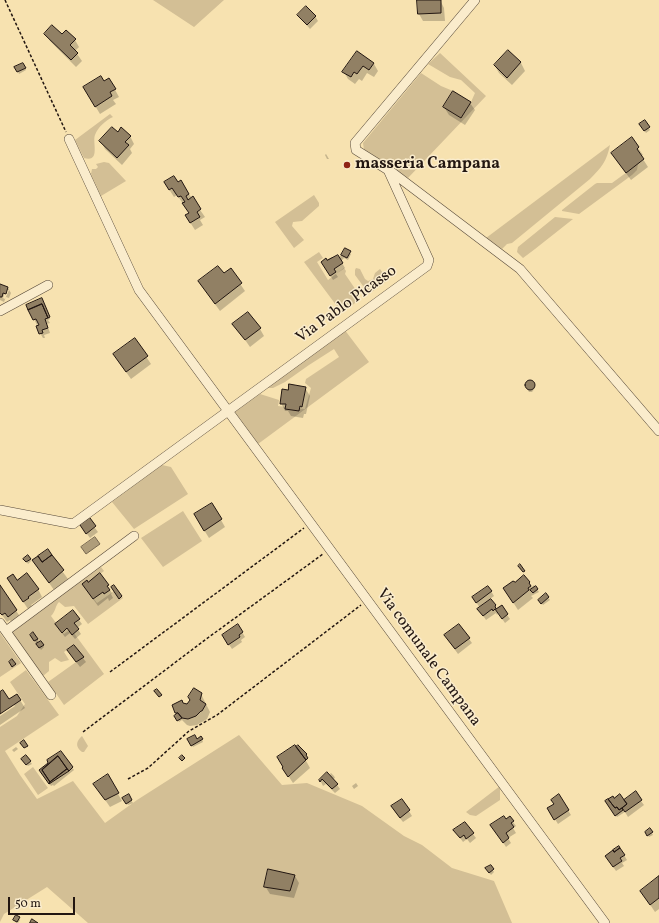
<!DOCTYPE html>
<html>
<head>
<meta charset="utf-8">
<style>
	body { margin:0 }
	#map { position:relative; width:659px; height:923px; overflow:hidden; background:#f7e2b0; font-family:Vollkorn,serif }
	canvas { display:block }
	.scale { position:absolute; left:8px; top:897px; width:67px; height:18px; box-sizing:border-box; border:2px solid #221611; border-top:0; padding-left:5px; font-size:12px; line-height:14px; white-space:nowrap; color:#221611; -webkit-text-stroke:3px #faeccc; paint-order:stroke }
</style>
</head>
<body>
<div id="map">
<canvas width="659" height="923"></canvas>
<div class="scale">50 m</div>
</div>
<script>
const ctx = document.querySelector('canvas').getContext('2d');
ctx.lineJoin = 'round';
function fillPath(path, color) {
  ctx.fillStyle = color;
  ctx.fill(path, 'evenodd');
}
function stroke(path, color, width, dash) {
  ctx.strokeStyle = color;
  ctx.lineWidth = width;
  ctx.lineCap = dash ? 'butt' : 'round';
  ctx.setLineDash(dash || []);
  ctx.stroke(path);
}
function drawText(font, color, halo, rows, align = 'center') {
  ctx.font = font + ' Vollkorn,serif';
  ctx.lineWidth = 3;
  ctx.setLineDash([]);
  ctx.textBaseline = 'middle';
  ctx.strokeStyle = halo;
  ctx.fillStyle = color;
  for (const [text, x, y, turn = 0] of rows) {
    ctx.save();
    ctx.translate(x, y);
    ctx.rotate((+turn || 0) * Math.PI / 180);
    ctx.textAlign = isNaN(turn) ? turn : align;
    if (halo) ctx.strokeText(text, 0, 0);
    ctx.fillText(text, 0, 0);
    ctx.restore();
  }
}
const green = new Path2D(`
	M153 0H224L194 27Z
	M440 53 486 96 408 178 364 150 363 143 421 73 441 86 453 91 443 107 461 118 471 102 475 93 461 80 450 77 428 64Z
	M110 114 113 117C106 120 98 127 95 135 92 142 101 163 84 158L75 140Z
	M610 145C607 161 601 168 590 179L512 243 507 244 502 249 486 238Z
	M104 162 109 163 126 181 101 196 91 174 92 169H96L98 167 96 164Z
	M638 164 637 170 632 175 579 214 562 211V210L595 184 597 183H612Z
	M314 195 319 203V206L302 221 293 222 292 226 304 240 294 248 275 222Z
	M555 217 573 219 535 249 523 258 517 252 518 247Z
	M319 252 323 258 317 262 328 280 344 268 346 271 345 274 358 293 357 297 359 300 342 313 304 262Z
	M356 268 360 269 365 279 368 281 373 279 375 273 380 269 388 280 369 294 355 275V270Z
	M344 329 369 362 258 444 235 412 260 394 279 400 278 406 305 409 311 388 305 383 306 379 339 357 334 349 309 365 285 382 273 388H266Z
	M162 465 171 467 188 494 134 529 112 502Z
	M183 511 202 541 163 567 141 538Z
	M101 567 104 571 84 586 97 603 117 589 123 598 88 624 74 606 65 607 59 602C55 606 56 611 51 616L64 634 71 629 104 674 64 705 48 682 83 657 74 645 64 652 69 660 61 662 55 658 49 662V671L43 676 11 631Z
	M0 633 21 663 0 677Z
	M26 670 59 715 5 751 20 775 37 799 73 781 105 823 137 800 239 735 282 785 307 783 362 806 404 836 422 845 452 868 494 881 512 923H88L47 887 4 914 0 922V727L17 716 25 704 10 682Z
	M82 736 88 746 84 752H82C75 747 76 741 82 736Z
	M33 767 48 788 38 795 24 774Z
	M500 786V800L476 816 470 815 466 812Z`);
const water = new Path2D(`
	M95 537 100 544 86 554 81 547Z`);
const shadow = new Path2D(`
	M418 0H440L444 8 445 21H423L419 14Z
	M298 15 315 16 318 21 310 29Z
	M45 34 62 36 75 40 79 47 75 51 82 61 76 67 50 41Z
	M508 51 521 63 525 71 512 85 499 73 495 66Z
	M357 52 374 64 378 71 374 77 367 73 362 81 359 79 355 84 348 79 344 72Z
	M23 64 26 70 19 74 16 67Z
	M109 79 119 97 113 100 116 104 100 114 84 87 103 82Z
	M470 103 475 110 465 125 449 115 444 107Z
	M644 121 650 130 646 133 640 124Z
	M118 133 130 136 134 144 130 149 132 153 122 165 105 149 101 142Z
	M638 148 643 155 641 156 648 167 631 180 617 161Z
	M326 154 329 159H327L325 155Z
	M180 181 205 217 200 220 203 225 195 230 186 216 190 214 177 195 174 197 165 183H177Z
	M345 249 351 254 348 260 344 258 341 261 345 268 336 274 338 277 333 280 322 262 332 257 333 259 339 258Z
	M230 269 245 291 220 311 199 282 223 275Z
	M0 285 8 288 11 293 9 298 6 297 4 302 0 300ZM6 290H9L5 299 3 298Z
	M42 301 50 319 48 320 50 323 47 324 50 333 44 335 45 338H43L40 333V323L37 325 27 305Z
	M234 324 260 329 264 336 250 347Z
	M135 340 151 364 131 379 119 362Z
	M528 382H531L535 388 532 392H529L525 385Z
	M305 388 310 396 306 414H304L303 418 291 416 288 411H285L281 403 289 391Z
	M89 520 98 532 90 538 84 530Z
	M221 520 225 527 209 538 199 522Z
	M51 556 68 579 54 590 33 560Z
	M28 557 31 561 28 564 25 559Z
	M100 574 112 593 111 594 113 598 109 601 108 598 98 606 88 592V583Z
	M8 579 38 589 42 597 31 605 32 606 28 609Z
	M529 582 532 587 534 585 539 592 531 596 533 598 518 610 509 596Z
	M0 587 21 618 13 624 10 620 7 622 0 612Z
	M491 591 494 596 490 599 497 609 501 606 510 619 505 623 498 613 497 615 496 613 486 620 482 614 480 608 476 602Z
	M546 595 550 600 543 605 539 600Z
	M73 612 82 624 77 628 81 634 75 639 70 633 65 637 59 629Z
	M459 625 472 643 458 654 448 640Z
	M242 632 245 637 241 640 242 642 232 649 226 640Z
	M32 637 37 639 39 643 41 642 44 647 41 650Z
	M71 655 83 658 86 662 80 667Z
	M0 693 9 700 17 695 25 708 0 725V716L15 706 13 704 0 713Z
	M201 694 210 712 207 719 197 725 190 726 187 725 182 720 179 722 176 716 178 715 176 713 185 705 190 703Z
	M201 737 203 742 193 747 189 739 196 740Z
	M295 746 296 748 298 747 306 755 308 761 306 758 305 759 310 768 293 783 283 768 285 767 279 757Z
	M16 747 18 749 14 752 12 750Z
	M61 752 74 770 54 786 53 785 51 786 41 772Z
	M26 756 32 764 28 766 23 761Z
	M327 773 332 778 330 774 331 773 334 776 335 778 333 779 340 789 335 793 326 784 323 786 320 780Z
	M107 775 122 801 110 807 99 791Z
	M356 783 358 786 354 789 352 786Z
	M635 793 644 805 628 817 625 812 617 817 606 801 614 799 624 801Z
	M128 796 133 803 128 805 124 798Z
	M559 796 571 815 558 824 548 808 555 804Z
	M402 800 412 816 403 822 395 812Z
	M506 820 513 822 516 826 513 828 516 833 508 838 511 843 506 847 495 830Z
	M650 830 653 835 649 837 646 832Z
	M455 831 473 834 476 838 470 843 467 839 463 842Z
	M624 855 627 860 622 863 624 866 616 871 609 861Z
	M490 866 494 872 491 875 487 869Z
	M295 876 299 883 294 898 270 894 265 886Z
	M659 878V909L655 912 641 891Z
	M19 918 20 920 18 923 15 922 14 920Z`);
const building = new Path2D(`
	M417 0H441V13L418 14Z
	M306 6 316 16 307 25 297 15Z
	M52 25 62 34 66 30 76 39 70 45 78 53 71 60 44 34Z
	M508 50 521 62 507 78 494 65Z
	M357 51 374 63 369 70 363 66 357 74 354 72 351 77 342 72Z
	M23 63 26 68 17 72 14 67Z
	M101 76 104 81 109 78 116 89 110 92 112 96 95 107 83 87Z
	M453 91 471 102 461 118 443 107Z
	M645 120 650 127 644 131 639 124Z
	M112 127 118 132 121 127 131 136 125 142 129 145 117 158 99 141Z
	M632 137 639 147 637 149 644 159 626 173 611 153Z
	M174 176 178 182 181 180 189 194 186 196 188 200 193 196 201 209 197 212 200 217 190 223 185 215 189 213 182 203 185 202 181 196 178 197 172 188 169 190 164 182Z
	M345 248 351 251 347 258 341 255Z
	M338 255 343 263 334 269 336 272 330 276 321 262 326 258 327 260Z
	M218 266 224 273 231 268 242 283 215 304 198 281Z
	M0 284 8 287 6 294 3 293 2 297H0Z
	M42 298 50 317 48 318 42 304 28 310 26 305Z
	M42 304 48 318 45 319 48 328 42 330 43 333 39 334 36 326 39 325 36 319 33 320 28 310Z
	M248 312 261 328 245 340 232 324Z
	M135 338 148 356 126 372 113 354Z
	M525 385a5 5 0 1 1 10 0a5 5 0 1 1-10 0Z
	M289 384 306 387 302 407 300 406 299 411 285 409 286 404H280L282 389 288 390Z
	M212 503 222 519 204 531 194 514Z
	M90 518 96 526 86 534 80 525Z
	M48 549 52 555 42 562 38 556Z
	M28 555 31 559 26 562 23 559Z
	M52 555 64 570 49 583 32 560 38 556 42 562Z
	M520 564 525 571 523 572 518 566Z
	M27 573 39 589 28 597 29 598 23 602 7 578 13 574 17 580Z
	M100 573 109 585 107 586 110 590 104 594 103 592 93 599 82 584 87 580 88 582Z
	M524 575 530 582 529 583 531 586 528 588 529 590 513 603 503 588 513 581 515 582Z
	M0 585 17 610 8 617 5 613 2 615 0 613Z
	M114 585 122 596 119 599 111 587Z
	M488 586 492 591 476 603 472 597Z
	M536 586 538 589 533 593 530 590Z
	M546 593 549 597 541 604 538 600Z
	M491 599 496 605 495 606 496 609 502 605 508 614 502 619 495 609 493 611 492 609 483 616 477 609Z
	M73 610 80 619 74 623 79 629 72 635 67 628 62 633 55 624Z
	M238 624 243 632 239 635 240 637 228 645 222 635Z
	M459 624 470 638 455 649 444 635Z
	M33 632 38 639 34 641 30 635Z
	M41 641 44 645 39 648 36 644Z
	M74 645 84 657 76 662 67 650Z
	M12 659 16 664 12 667 9 662Z
	M194 688 202 693 200 700 206 704 202 711H201L196 716 188 719 182 718 178 713H175L172 705 182 700 183 703 187 704 190 700 188 697Z
	M157 689 162 695 159 697 154 691Z
	M3 690 9 699 17 694 21 700 0 714V692Z
	M178 713 182 718 177 721 174 716Z
	M195 735 197 739 201 736 203 739 191 746 187 739Z
	M24 740 28 746 24 748 20 743Z
	M295 745 306 760 288 777 282 768 283 767 277 757Z
	M298 745 307 754 306 755 308 758 306 760 296 747Z
	M61 751 73 767 69 771 58 756 42 770 50 782 49 784 39 770 48 763 47 760Z
	M26 755 31 761 26 765 21 759Z
	M182 755 185 758 182 761 179 758Z
	M58 756 67 769 50 782 42 770Z
	M67 769 69 771 49 784 50 782Z
	M327 772 338 784 332 789 322 779 320 782 319 780Z
	M108 774 119 793 105 800 93 784Z
	M636 791 642 800 625 812 622 808 627 804 624 800Z
	M129 794 132 800 126 804 122 798Z
	M559 794 569 810 554 820 547 808 554 804 551 800Z
	M620 794 627 804 619 810 617 807 615 808 608 799 613 796 614 798Z
	M402 799 410 810 400 818 391 806Z
	M608 799 615 808 617 807 619 810 622 808 623 810 615 816 605 801Z
	M504 816 506 819 510 816 514 821 511 823 514 827 506 833 509 838 503 843 490 825Z
	M465 822 474 833 466 839 464 835 460 838 453 830Z
	M650 828 653 832 647 836 645 832Z
	M619 846 620 848 614 852 613 850Z
	M620 848 625 855 620 858 622 861 613 867 605 856 613 850 614 852Z
	M491 865 494 869 489 873 485 868Z
	M268 869 295 875 290 891 264 887Z
	M659 876V898L650 905 640 891Z
	M16 915 20 917 17 922 13 920Z
	M32 919 38 923H30Z`);
const path = new Path2D(`
	M5 0 66 132
	M110 672 304 528
	M83 732 209 637 323 554
	M128 779 148 768 189 731 217 715 361 605`);
const minor = new Path2D(`
	M69 139 139 290 605 923
	M389 170 520 269 659 431
	M0 311 48 285
	M0 510 73 524 427 266 429 260 388 170 356 150 355 143 475 0
	M0 623 51 695
	M6 631 134 536`);
const markers = [
	[347,165,4,"#8f2418"]
];
const poiNames = [
	["masseria Campana",355,165]
];
const streetNames = [
	["Via Pablo Picasso",347,305,-36],
	["Via comunale Campana",428,658,54]
];
fillPath(green, '#d3bf95');
fillPath(water, '#af9d7a');
stroke(water, '#776750', 1);
fillPath(shadow, '#0003');
fillPath(building, '#918064');
stroke(building, '#221611', 1);
stroke(minor, '#574939', 10);
stroke(path, '#221611', 1.5, [3, 2]);
stroke(minor, '#faeccc', 9);
for (const [x, y, r, color] of markers) {
  const dot = new Path2D();
  dot.arc(x, y, r, 0, 2 * Math.PI);
  ctx.fillStyle = color;
  ctx.fill(dot);
  stroke(dot, '#faeccc', 1.5);
}
drawText('bold 16px', '#221611', '#faeccc', poiNames, 'left');
drawText('16px', '#221611', '#faeccc', streetNames);
</script>
</body>
</html>
